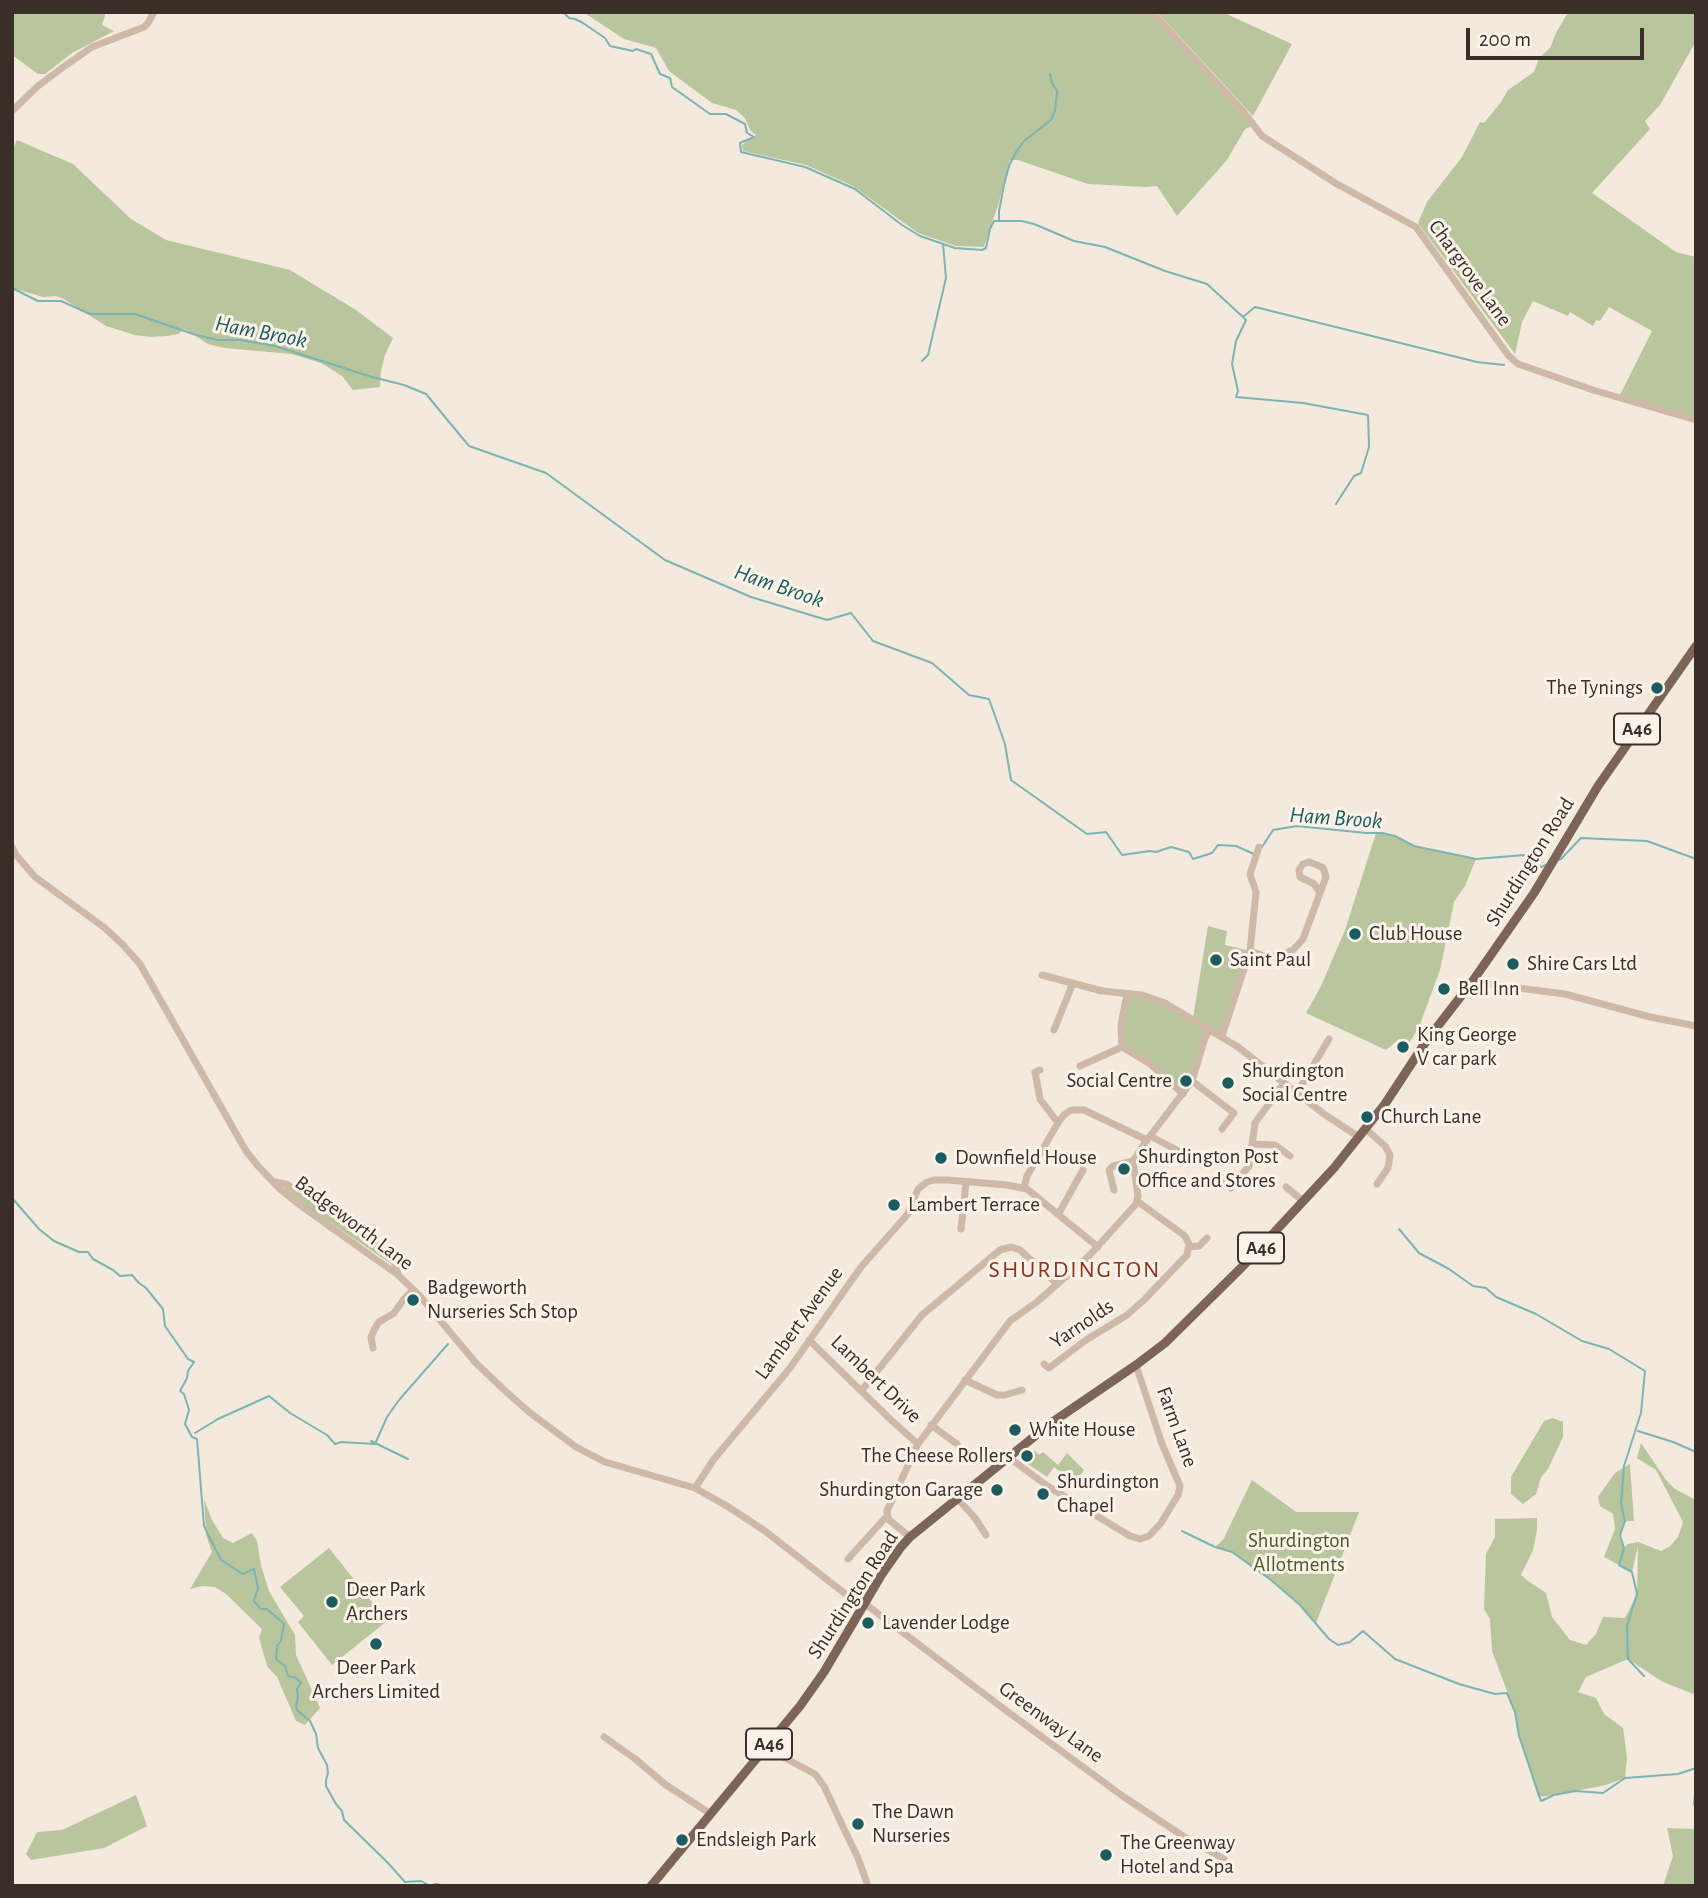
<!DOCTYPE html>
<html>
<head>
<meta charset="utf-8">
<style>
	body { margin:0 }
	#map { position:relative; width:1708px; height:1898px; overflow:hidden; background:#f4e9dd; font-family:"Alegreya Sans",sans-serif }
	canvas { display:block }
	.frame { position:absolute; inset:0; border:14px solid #3a2e29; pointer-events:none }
	.scale { position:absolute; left:1466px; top:28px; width:178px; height:32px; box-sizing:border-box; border:4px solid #3a2e29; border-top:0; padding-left:9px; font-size:21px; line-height:24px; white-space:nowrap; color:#3a2e29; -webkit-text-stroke:5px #fbf3ea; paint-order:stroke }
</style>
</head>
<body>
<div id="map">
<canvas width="1708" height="1898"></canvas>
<div class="frame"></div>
<div class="scale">200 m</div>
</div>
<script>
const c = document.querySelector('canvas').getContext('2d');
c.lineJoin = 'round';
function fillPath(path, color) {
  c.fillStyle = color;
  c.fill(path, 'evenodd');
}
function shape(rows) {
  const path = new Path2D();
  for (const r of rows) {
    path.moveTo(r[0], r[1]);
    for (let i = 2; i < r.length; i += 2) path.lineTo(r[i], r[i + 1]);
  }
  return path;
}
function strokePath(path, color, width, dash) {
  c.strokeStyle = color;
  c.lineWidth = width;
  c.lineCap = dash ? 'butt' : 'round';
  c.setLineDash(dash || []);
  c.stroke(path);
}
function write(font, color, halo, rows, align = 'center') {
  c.font = font + ' "Alegreya Sans",sans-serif';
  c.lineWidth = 6;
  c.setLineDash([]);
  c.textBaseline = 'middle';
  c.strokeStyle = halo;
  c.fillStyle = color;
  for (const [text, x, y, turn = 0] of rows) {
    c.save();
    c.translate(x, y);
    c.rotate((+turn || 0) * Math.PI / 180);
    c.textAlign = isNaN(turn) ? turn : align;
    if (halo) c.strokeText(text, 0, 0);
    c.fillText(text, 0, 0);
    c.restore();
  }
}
const green = shape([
	[12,12,106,12,102,25,114,31,72,53,45,74,38,74,12,55],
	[583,12,1149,12,1252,126,1245,129,1227,160,1177,216,1157,186,1146,187,1088,184,1018,160,1010,160,999,202,984,247,956,246,918,233,853,186,806,165,743,151,742,145,756,135,750,130,745,118,736,110,712,103,669,71,656,48,624,39],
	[1157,12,1222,12,1292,44,1253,116],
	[1570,12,1696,12,1696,41,1660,105,1645,121,1650,129,1592,193,1676,252,1696,257,1696,417,1620,395,1652,331,1609,307,1600,321,1596,320,1593,326,1570,312,1568,316,1533,301,1522,322,1515,354,1418,223,1427,202,1462,157,1480,122,1484,123,1501,102,1508,90,1534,72,1539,58,1550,48,1556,33,1567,14],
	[17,140,73,164,131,219,166,240,290,270,356,310,393,338,385,355,381,371,380,387,353,390,342,376,321,363,291,354,224,348,208,344,185,329,178,334,167,336,150,337,135,335,106,326,64,299,56,296,43,297,12,288,12,151],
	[1376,833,1395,836,1414,846,1476,859,1465,886,1454,902,1440,970,1419,1027,1408,1045,1399,1039,1386,1050,1306,1013,1321,986,1345,930],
	[1208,926,1227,931,1225,945,1250,951,1222,1036,1211,1030,1192,1081,1179,1084,1171,1083,1126,1049,1121,1025,1127,994,1142,995,1193,1018],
	[286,1187,356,1229,370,1241,390,1263,310,1209,285,1189],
	[1553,1418,1563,1422,1563,1437,1548,1469,1541,1477,1536,1494,1523,1504,1511,1494,1511,1477,1544,1421],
	[1641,1443,1666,1480,1675,1489,1696,1500,1696,1695,1663,1682,1628,1659,1586,1677,1578,1692,1596,1698,1604,1714,1623,1728,1627,1757,1625,1778,1606,1785,1554,1795,1538,1797,1519,1736,1515,1712,1492,1651,1490,1619,1484,1609,1486,1554,1495,1537,1495,1519,1537,1518,1537,1530,1533,1550,1521,1575,1528,1581,1546,1593,1552,1617,1570,1640,1586,1645,1596,1634,1603,1617,1625,1618,1637,1594,1638,1546,1632,1572,1604,1557,1615,1529,1613,1514,1600,1506,1598,1497,1615,1473,1630,1464,1634,1521,1625,1521,1620,1535,1624,1548,1628,1544,1638,1542,1661,1551,1670,1546,1678,1537,1683,1522,1656,1470,1637,1458],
	[1035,1451,1039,1455,1043,1452,1058,1465,1067,1453,1084,1470,1075,1482,1054,1467,1047,1477,1025,1462],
	[1252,1480,1296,1512,1359,1512,1316,1623,1300,1605,1271,1580,1232,1552,1215,1547,1223,1540],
	[204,1499,212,1520,223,1538,233,1543,252,1533,257,1541,261,1565,269,1591,295,1635,296,1655,320,1708,305,1725,296,1721,277,1677,267,1666,259,1638,262,1629,226,1594,215,1587,202,1586,190,1589,212,1552,206,1535],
	[329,1548,387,1621,332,1665,298,1622,304,1616,280,1587],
	[136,1795,147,1826,104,1848,31,1860,26,1854,37,1832,62,1830],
	[1667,1828,1696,1829,1696,1886,1663,1886,1673,1856]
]);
const stream = shape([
	[563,12,569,18,575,19,583,23,605,38,610,46,633,51,636,49,651,54,660,74,670,78,672,87,710,114,726,114,745,124,747,133,754,137,740,143,741,152,805,167,855,189,902,225,920,236,955,248,982,250,986,248,990,229,994,221,1022,221,1034,224,1074,241,1105,247,1165,271,1207,284,1243,317,1255,307,1477,362,1504,365],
	[999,220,999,211,1004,185,1009,166,1016,152,1024,141,1051,120,1055,111,1057,91,1052,83,1050,74],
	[12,288,38,301,61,301,90,314,135,314,196,335,217,340,240,340,275,346,372,377,404,385,426,394,469,446,546,473,665,560,751,597,827,620,851,613,873,641,932,663,969,695,989,699,1005,744,1011,780,1087,834,1106,832,1122,855,1150,851,1156,852,1171,847,1189,852,1193,859,1212,853,1218,845,1236,846,1254,854],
	[1243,317,1246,320,1236,341,1232,364,1238,391,1236,397,1303,403,1368,415,1369,447,1361,473,1354,476,1336,504],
	[922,361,928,355,946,278,943,244],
	[1262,847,1273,830,1297,826,1366,833,1382,833,1395,836,1414,846,1476,859,1525,855,1541,867,1546,865],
	[1558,860,1561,859,1581,838,1647,841,1696,859],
	[12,1198,39,1229,54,1241,79,1252,88,1252,93,1259,113,1270,120,1276,132,1275,139,1283,146,1288,163,1309,165,1326,188,1359,194,1362,188,1371,187,1378,180,1391,184,1394,189,1410,185,1424,192,1437,197,1439,204,1526,221,1560,243,1574,254,1569,258,1588,254,1601,261,1609,267,1609,284,1624,281,1641,277,1646,276,1659,285,1666,288,1676,296,1678,301,1683,297,1689,298,1697,296,1706,297,1710,310,1721,316,1734,318,1748,327,1765,328,1773,326,1780,326,1786,336,1804,342,1811,344,1820,388,1863,405,1882,421,1881,430,1886,436,1884,445,1886],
	[1399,1229,1419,1253,1449,1269,1473,1286,1486,1288,1496,1297,1536,1314,1582,1341,1609,1349,1645,1371,1641,1413,1624,1466,1621,1504,1625,1521,1620,1535,1624,1548,1619,1565,1632,1572,1637,1594,1627,1626,1628,1659,1644,1676],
	[1638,1431,1673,1442,1696,1452],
	[195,1433,218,1419,269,1396,290,1413,327,1435,335,1444,341,1442,375,1444,387,1417,399,1400,448,1344],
	[371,1441,408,1459],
	[1182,1531,1215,1547,1232,1552,1271,1580,1300,1605,1329,1639,1338,1645,1350,1642,1363,1631,1395,1659,1459,1684,1495,1694,1507,1693,1515,1712,1519,1736,1541,1801,1554,1795,1575,1791,1603,1793,1625,1778,1678,1774,1696,1768],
	[1696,1782,1694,1804,1696,1807]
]);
const minor = shape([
	[1152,12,1243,111,1262,136,1337,184,1416,227,1508,355,1518,364,1593,390,1696,420],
	[12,111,38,86,62,68,92,47,144,27,148,23,154,12],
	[12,847,16,855,35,877,105,928,123,945,140,964,246,1151,258,1166,280,1189,301,1206,398,1275,419,1295,475,1362,502,1388,529,1412,576,1447,605,1462,695,1488,727,1506,765,1531,862,1607],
	[1250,951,1267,957,1278,956,1293,950,1303,939,1320,893,1314,884,1300,877,1299,870,1303,864,1309,862,1322,867,1324,870,1326,877,1320,893],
	[1042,975,1102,991,1142,995,1165,1003,1238,1047,1324,1114,1359,1137],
	[1472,982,1565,994,1650,1017,1696,1026],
	[1127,994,1121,1025,1122,1047,1149,1063,1183,1094],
	[1054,1030,1073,983],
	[1222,1036,1250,951,1256,892,1250,874,1259,847],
	[1080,1066,1122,1047],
	[1040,1070,1035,1072,1040,1099,1055,1119,1059,1121],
	[1192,1081,1234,1113,1222,1129],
	[1297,1093,1329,1039],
	[1366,1129,1385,1146,1390,1155,1388,1168,1377,1184],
	[1150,1136,1177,1150],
	[1252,1144,1275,1145,1290,1156],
	[274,1182,286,1184,360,1228,394,1262,398,1274],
	[1225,1183,1231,1188,1249,1166,1255,1123,1284,1083],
	[1286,1187,1303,1201],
	[1024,1188,1027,1176,1059,1121,1064,1115,1071,1110,1084,1110,1147,1140],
	[1114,1190,1109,1170,1113,1166,1133,1161],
	[1059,1213,1083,1170],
	[961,1229,966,1182],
	[1189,1247,1199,1246,1207,1238],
	[809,1340,891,1420,918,1444],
	[373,1348,371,1337,375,1328,379,1322,394,1313,404,1299,413,1290],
	[1044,1364,1049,1368,1086,1340,1127,1315,1144,1300,1187,1255,1189,1244,1185,1236,1137,1201],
	[965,1380,997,1395,1005,1395,1022,1390],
	[862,1390,922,1315,1000,1250,1011,1247,1020,1250,1057,1284],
	[931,1425,957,1444],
	[1008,1457,1049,1487,1130,1536,1140,1539,1149,1536,1161,1523,1178,1495,1180,1486,1162,1444,1136,1365],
	[695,1488,714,1459,790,1368,861,1267,907,1215,918,1189,927,1182,934,1180,948,1180,1007,1185,1027,1189,1098,1247],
	[957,1498,975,1518,986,1535],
	[910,1537,888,1519,887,1511,918,1444,1010,1321,1038,1301,1088,1257,1136,1204,1138,1196,1133,1161,1147,1140,1192,1081,1205,1038,1210,1029],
	[848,1559,887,1516],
	[864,1603,1008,1712,1124,1797,1183,1836,1224,1859],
	[604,1737,634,1758,666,1785,711,1814],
	[766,1748,815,1774,824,1786,843,1827,858,1858,868,1886]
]);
const major = shape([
	[651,1886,800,1706,824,1672,882,1574,901,1547,910,1537,1051,1423,1136,1365,1165,1343,1243,1266,1334,1168,1385,1104,1427,1040,1472,982,1534,893,1598,786,1696,646]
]);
const markers = [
	[1657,688,7,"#1b5d5f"],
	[1355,934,7,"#1b5d5f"],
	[1216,960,7,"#1b5d5f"],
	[1513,964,7,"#1b5d5f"],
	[1444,989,7,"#1b5d5f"],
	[1403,1047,7,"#1b5d5f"],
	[1186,1081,7,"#1b5d5f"],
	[1228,1083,7,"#1b5d5f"],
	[1367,1117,7,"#1b5d5f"],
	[941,1158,7,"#1b5d5f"],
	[1124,1169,7,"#1b5d5f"],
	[894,1205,7,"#1b5d5f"],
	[413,1300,7,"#1b5d5f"],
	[1015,1430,7,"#1b5d5f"],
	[1027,1456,7,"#1b5d5f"],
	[997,1490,7,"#1b5d5f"],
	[1043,1494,7,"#1b5d5f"],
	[332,1602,7,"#1b5d5f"],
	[868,1623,7,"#1b5d5f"],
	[376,1644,7,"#1b5d5f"],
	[858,1824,7,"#1b5d5f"],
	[682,1840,7,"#1b5d5f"],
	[1106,1855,7,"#1b5d5f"]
];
const shields = [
	[1637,729,46],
	[1261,1248,46],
	[769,1744,46]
];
const shieldNames = [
	["A46",1637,729],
	["A46",1261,1248],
	["A46",769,1744]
];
const streetNames = [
	["Chargrove Lane",1470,273,54],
	["Shurdington Road",1530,862,-58],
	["Badgeworth Lane",354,1223,37],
	["Lambert Avenue",799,1323,-54],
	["Yarnolds",1082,1324,-34],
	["Lambert Drive",876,1379,44],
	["Farm Lane",1177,1427,70],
	["Shurdington Road",853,1595,-57],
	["Greenway Lane",1051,1722,36]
];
const poiNames = [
	["The Tynings",1643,688,"right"],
	["Club House",1369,934],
	["Saint Paul",1230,960],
	["Shire Cars Ltd",1527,964],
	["Bell Inn",1458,989],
	["King George",1417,1035],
	["V car park",1417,1059],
	["Shurdington",1242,1071],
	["Social Centre",1242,1095],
	["Social Centre",1172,1081,"right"],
	["Church Lane",1381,1117],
	["Shurdington Post",1138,1157],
	["Office and Stores",1138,1181],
	["Downfield House",955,1158],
	["Lambert Terrace",908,1205],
	["Badgeworth",427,1288],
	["Nurseries Sch Stop",427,1312],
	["White House",1029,1430],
	["The Cheese Rollers",1013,1456,"right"],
	["Shurdington",1057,1482],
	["Chapel",1057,1506],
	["Shurdington Garage",983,1490,"right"],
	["Deer Park",346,1590],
	["Archers",346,1614],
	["Lavender Lodge",882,1623],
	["Deer Park",376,1668,"center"],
	["Archers Limited",376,1692,"center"],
	["The Dawn",872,1812],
	["Nurseries",872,1836],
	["Endsleigh Park",696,1840],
	["The Greenway",1120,1843],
	["Hotel and Spa",1120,1867]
];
const parkNames = [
	["Shurdington",1299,1541],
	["Allotments",1299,1565]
];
const waterNames = [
	["Ham Brook",261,332,11],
	["Ham Brook",779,586,19],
	["Ham Brook",1336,818,4]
];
const quarterNames = [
	["SHURDINGTON",1075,1270]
];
fillPath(green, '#b9c59c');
strokePath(stream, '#7ab4b4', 2);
strokePath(minor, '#ceb8a8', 7);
strokePath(major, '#7d6459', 9);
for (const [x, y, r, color] of markers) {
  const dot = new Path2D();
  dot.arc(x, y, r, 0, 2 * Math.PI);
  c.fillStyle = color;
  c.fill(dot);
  strokePath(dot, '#fbf3ea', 2.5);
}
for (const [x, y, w] of shields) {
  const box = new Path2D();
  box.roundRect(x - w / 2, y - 15.5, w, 31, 5);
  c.fillStyle = '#fbf3ea';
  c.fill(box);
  strokePath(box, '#3a2e29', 2);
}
write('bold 19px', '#3a2e29', null, shieldNames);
write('21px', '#3a2e29', '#fbf3ea', streetNames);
write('21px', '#3a2e29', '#fbf3ea', poiNames, 'left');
write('21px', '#4b5a2a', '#fbf3ea', parkNames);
write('italic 23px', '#1b5d5f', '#fbf3ea', waterNames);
c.letterSpacing = '2px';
write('24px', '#8f331b', '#fbf3ea', quarterNames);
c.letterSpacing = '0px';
</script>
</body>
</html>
